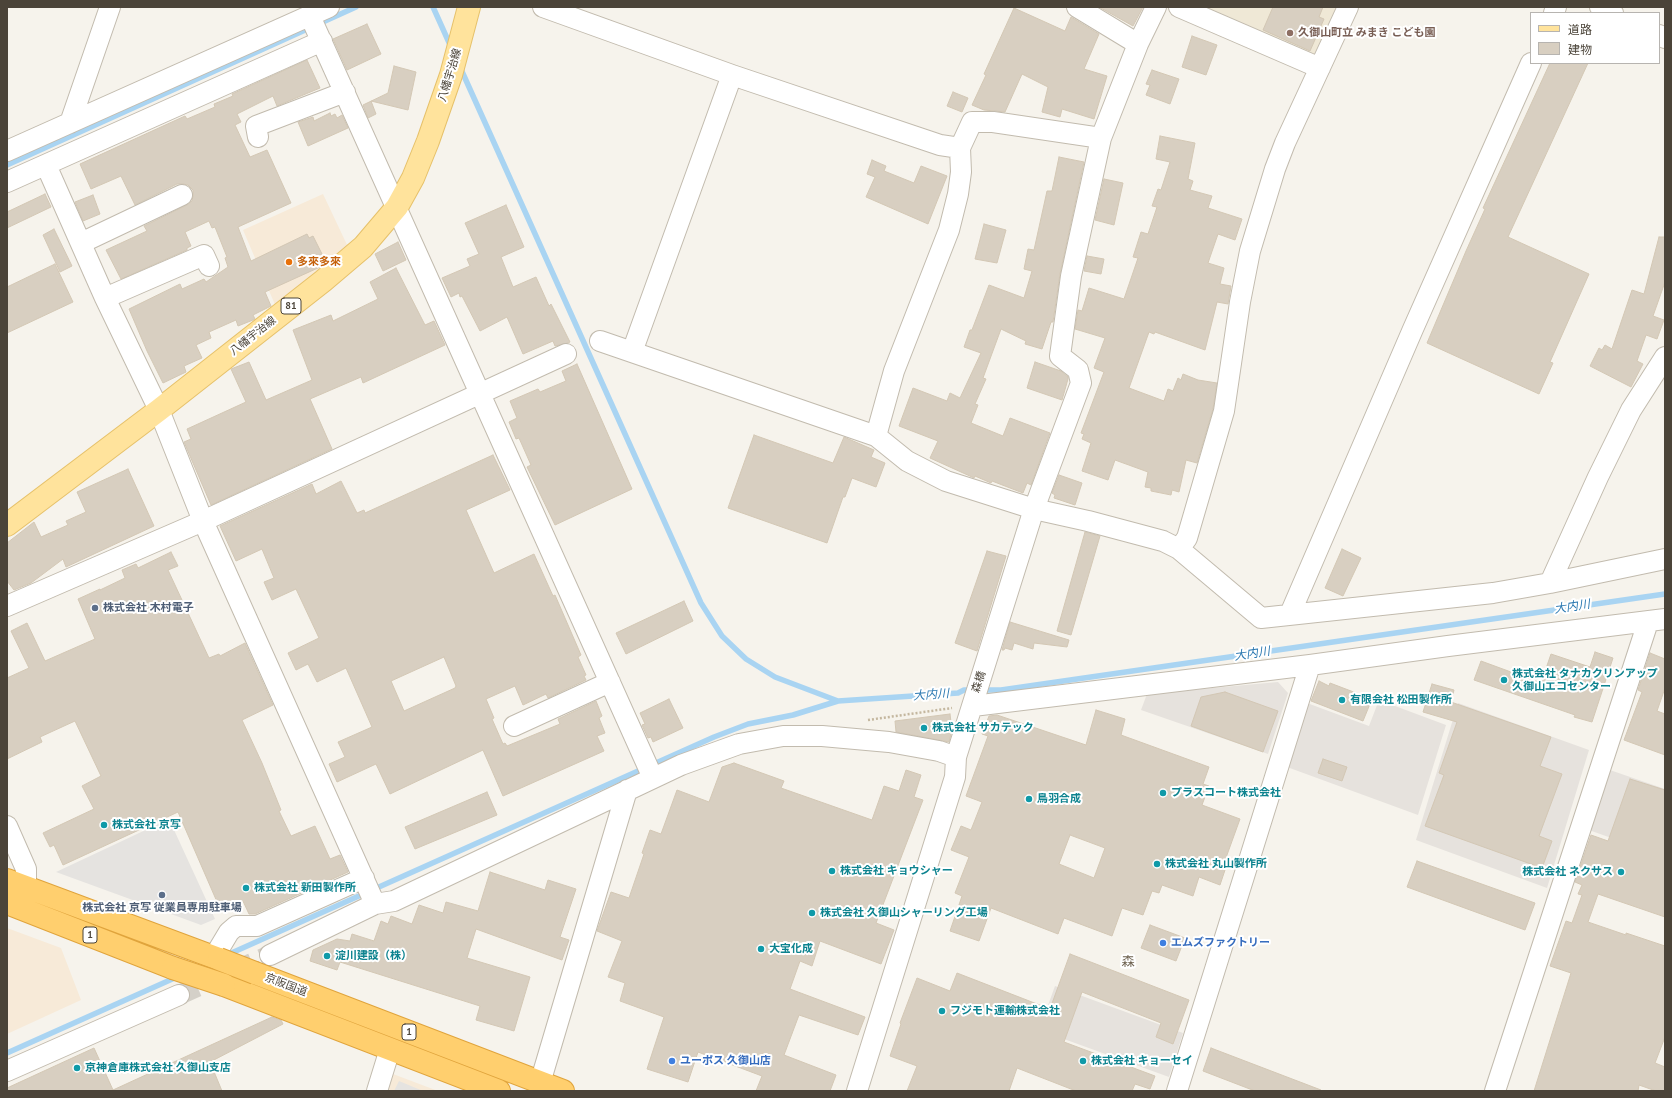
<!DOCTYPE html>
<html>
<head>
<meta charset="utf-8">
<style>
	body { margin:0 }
	#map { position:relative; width:1672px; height:1098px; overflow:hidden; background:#f6f3ec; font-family:"PT Sans","Noto Sans JP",sans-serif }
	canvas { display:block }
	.frame { position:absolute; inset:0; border:8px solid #4b4439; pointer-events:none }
	.legend { position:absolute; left:1530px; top:12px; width:130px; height:52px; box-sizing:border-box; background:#fff; border:1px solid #b7b4b0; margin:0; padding:5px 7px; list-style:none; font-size:12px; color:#4b4439 }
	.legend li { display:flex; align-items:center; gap:8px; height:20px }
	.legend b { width:20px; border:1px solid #b7b4b0 }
</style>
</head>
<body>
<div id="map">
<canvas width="1672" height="1098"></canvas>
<div class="frame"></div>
<ul class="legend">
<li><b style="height:5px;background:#ffe39c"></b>道路</li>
<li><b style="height:11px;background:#d8cfc1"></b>建物</li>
</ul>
</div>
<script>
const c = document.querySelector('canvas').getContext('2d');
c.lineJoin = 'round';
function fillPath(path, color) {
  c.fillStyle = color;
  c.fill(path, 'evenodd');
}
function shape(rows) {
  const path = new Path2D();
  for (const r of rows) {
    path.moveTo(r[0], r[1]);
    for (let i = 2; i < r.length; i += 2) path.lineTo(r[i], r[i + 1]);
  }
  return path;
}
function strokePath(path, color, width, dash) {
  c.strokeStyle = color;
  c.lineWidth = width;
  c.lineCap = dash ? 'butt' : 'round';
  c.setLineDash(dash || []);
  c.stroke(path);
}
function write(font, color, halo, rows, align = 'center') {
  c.font = font + ' "PT Sans","Noto Sans JP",sans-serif';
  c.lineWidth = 4;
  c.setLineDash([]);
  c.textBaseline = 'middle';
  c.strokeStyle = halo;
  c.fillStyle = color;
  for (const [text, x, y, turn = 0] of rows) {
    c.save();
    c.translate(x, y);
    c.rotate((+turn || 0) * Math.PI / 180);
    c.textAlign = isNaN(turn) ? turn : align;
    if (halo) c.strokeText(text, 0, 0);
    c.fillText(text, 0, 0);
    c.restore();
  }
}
const commercial = shape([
	[323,194,349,249,276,307,243,230],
	[7,928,61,948,81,1000,7,1034],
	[393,1074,438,1091,387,1091]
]);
const industrial = shape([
	[1278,682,1288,693,1268,754,1141,710,1147,694],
	[1379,700,1446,725,1418,815,1287,767,1307,703,1369,726],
	[1458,703,1589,750,1547,888,1416,840],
	[1607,769,1665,789,1665,857,1586,829],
	[1055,986,1183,1033,1169,1077,1039,1030]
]);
const education = shape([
	[1190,7,1339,7,1315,59]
]);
const parking = shape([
	[169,819,215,919,201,925,56,872],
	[399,1081,423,1091,394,1091]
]);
const stream = shape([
	[433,7,451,47],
	[460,67,701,603,722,636,746,659,775,677,838,701],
	[7,165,356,7],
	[227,955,714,737,748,724,793,715,838,701,958,693,964,690,1001,690,1665,594],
	[7,1053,179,976]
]);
const building = shape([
	[1099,7,1143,7,1133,26,1099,7],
	[1273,7,1323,7,1319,17,1324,19,1310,51,1263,30,1273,7],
	[1014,8,1065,31,1071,17,1099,34,1084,69,1107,76,1094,119,1062,109,1060,117,1042,112,1048,87,1022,74,1005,112,984,110,972,105,986,75,984,74,1014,8],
	[367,24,381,54,347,70,333,39,367,24],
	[1192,36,1217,45,1206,75,1182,67,1192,36],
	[307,60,320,88,277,106,273,96,237,114,241,122,235,125,250,157,267,150,291,203,238,227,251,261,307,234,309,238,313,236,322,254,315,257,320,267,265,292,271,306,253,315,255,319,253,320,238,326,236,320,209,332,211,338,196,345,202,358,184,366,186,372,163,383,147,351,129,309,180,284,182,289,204,279,206,282,228,267,225,258,227,257,215,227,212,228,209,221,185,232,191,246,187,248,187,250,121,279,106,250,147,231,144,226,187,205,192,201,193,196,193,190,188,185,183,184,177,184,135,205,121,176,91,189,80,164,185,116,187,119,215,107,214,104,233,96,232,94,307,60],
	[1550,63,1588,63,1508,237,1589,274,1550,362,1553,363,1539,394,1427,343,1466,251,1485,209,1483,208,1550,63],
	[394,66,416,72,408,110,371,101,376,114,368,118,363,105,388,93,394,66],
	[1152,70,1179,79,1170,104,1146,95,1150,85,1146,84,1152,70],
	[953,92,968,98,962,112,947,106,953,92],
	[330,113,331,116,335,114,337,118,342,115,348,128,308,146,298,122,313,117,314,121,330,113],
	[1160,136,1195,143,1188,179,1193,181,1190,190,1212,196,1208,208,1242,219,1235,240,1218,234,1208,263,1224,268,1220,284,1231,286,1228,304,1217,302,1205,350,1155,332,1154,334,1149,332,1129,388,1164,401,1168,389,1173,391,1178,378,1181,380,1183,374,1198,380,1217,383,1213,409,1197,463,1186,460,1179,492,1172,490,1171,495,1151,491,1151,488,1145,487,1148,472,1115,460,1108,480,1082,471,1091,443,1082,439,1084,434,1081,433,1104,372,1094,368,1105,338,1075,329,1078,310,1082,311,1089,288,1124,299,1138,258,1133,257,1141,232,1148,234,1157,207,1152,206,1158,189,1161,190,1170,162,1156,159,1160,136],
	[1059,157,1084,162,1060,274,1053,322,1051,322,1042,349,1025,344,1026,341,1001,329,983,378,986,379,975,404,978,405,971,423,1003,436,1010,418,1050,433,1031,485,1027,483,1023,493,992,481,991,483,975,476,974,478,972,477,930,458,938,441,899,426,913,388,947,401,950,393,960,398,981,353,964,347,970,330,972,330,989,285,1024,298,1032,271,1024,269,1028,249,1034,250,1047,191,1052,191,1059,157],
	[872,160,886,166,884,171,914,183,921,166,947,176,928,224,866,197,875,177,867,174,872,160],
	[1104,179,1123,183,1114,225,1095,220,1104,179],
	[45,194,51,207,7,228,7,212,45,194],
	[93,195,100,214,83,221,75,202,93,195],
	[506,205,524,247,501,257,513,287,536,277,549,306,551,304,570,342,568,343,555,346,553,341,523,354,507,317,480,331,462,296,460,297,459,293,451,297,442,278,470,266,467,259,479,254,465,223,506,205],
	[984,224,1006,230,997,263,975,259,984,224],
	[54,229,72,266,60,272,43,235,54,229],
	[1659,237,1665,237,1665,282,1653,316,1664,320,1657,339,1646,335,1637,361,1643,364,1631,387,1590,366,1599,348,1602,350,1605,345,1612,349,1632,290,1644,294,1659,237],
	[398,242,406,260,383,271,375,254,398,242],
	[1087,256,1104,259,1101,274,1084,271,1087,256],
	[55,264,73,302,7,333,7,287,55,264],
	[396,268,425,325,434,321,445,345,363,383,361,377,310,399,332,449,211,505,184,442,191,439,187,429,246,402,231,369,249,362,266,400,312,380,293,330,331,315,333,321,378,299,370,282,396,268],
	[1035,362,1061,371,1068,377,1068,379,1062,400,1027,388,1035,362],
	[577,364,632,489,555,525,527,467,531,465,519,438,516,439,509,422,517,418,510,401,538,389,540,392,566,381,562,371,577,364],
	[754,435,833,463,844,437,874,450,871,457,885,463,876,487,852,478,845,497,843,497,827,543,728,508,754,435],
	[493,455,510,490,466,510,494,573,534,554,553,596,555,595,581,655,578,657,586,675,584,676,586,680,548,698,546,694,523,705,515,686,486,699,494,718,492,719,503,744,505,743,507,746,560,724,558,719,596,701,602,716,599,718,605,733,597,736,604,751,503,796,483,750,390,794,376,764,337,782,329,764,345,757,338,742,372,727,346,668,317,682,308,664,296,670,288,653,319,638,296,589,272,600,264,582,274,578,262,549,236,561,220,526,312,484,316,494,341,481,357,513,364,510,365,513,493,455],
	[444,657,456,686,455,688,404,711,391,681,444,657],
	[128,469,154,526,66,567,63,559,31,583,14,590,7,581,7,543,34,522,41,537,68,525,66,521,86,512,77,492,128,469],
	[1059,475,1082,483,1075,505,1054,498,1055,495,1052,493,1059,475],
	[1085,532,1100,536,1071,635,1057,631,1085,532],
	[1342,549,1361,558,1343,596,1325,588,1342,549],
	[987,551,1006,556,977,651,955,643,987,551],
	[171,552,178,566,168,570,209,658,219,654,220,656,245,643,273,705,242,720,262,763,281,810,279,811,291,836,315,826,330,859,340,855,348,872,255,914,249,914,243,901,221,911,178,812,63,865,54,845,50,847,43,833,94,809,82,786,101,776,75,721,40,737,42,742,7,759,7,678,29,668,11,631,27,623,45,661,95,639,78,599,100,589,100,590,125,578,122,570,136,564,138,568,171,552],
	[684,601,693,621,626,654,616,633,684,601],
	[1010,622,1069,640,1067,647,1034,643,1033,649,1014,643,1012,650,1005,648,1004,650,1002,650,1010,622],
	[1595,652,1613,658,1592,722,1574,717,1575,715,1474,680,1481,661,1541,683,1551,654,1590,667,1595,652],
	[1650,653,1665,659,1665,688,1657,711,1665,714,1665,755,1624,740,1642,692,1638,690,1650,653],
	[1319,681,1329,686,1330,683,1372,699,1363,721,1311,701,1319,681],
	[1432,684,1454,690,1451,702,1551,737,1540,766,1562,774,1539,836,1552,841,1542,868,1425,826,1444,775,1439,773,1457,722,1423,712,1432,684],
	[1225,692,1278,711,1263,752,1191,726,1201,697,1225,692],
	[669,699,683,728,653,742,651,737,648,738,642,725,645,724,640,713,669,699],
	[1096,710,1125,719,1121,735,1209,767,1203,784,1209,786,1202,805,1240,819,1223,866,1226,867,1220,885,1199,877,1193,896,1162,885,1159,893,1152,891,1143,915,1122,908,1112,936,1064,918,1058,934,991,908,979,941,950,931,962,896,955,893,969,857,951,850,961,826,971,830,982,802,966,796,988,736,982,734,989,716,997,715,1086,745,1096,710],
	[1070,835,1105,848,1094,878,1059,864,1070,835],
	[950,714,952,730,949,742,896,732,895,721,950,714],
	[1323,759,1347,767,1342,781,1318,773,1323,759],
	[734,763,784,781,781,788,872,820,884,786,899,791,906,770,921,775,914,797,923,800,876,923,894,930,881,964,820,941,812,966,800,961,790,989,865,1017,858,1035,799,1015,784,1055,836,1075,830,1091,756,1091,762,1076,698,1052,688,1082,647,1069,664,1017,620,1001,625,983,608,977,622,941,597,931,611,892,629,898,644,854,642,853,650,830,661,834,677,790,709,802,722,767,734,763],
	[1630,779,1665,790,1665,917,1598,894,1588,922,1626,935,1626,933,1665,946,1665,1037,1655,1063,1665,1067,1665,1091,1656,1091,1639,1085,1638,1091,1534,1091,1571,973,1550,966,1566,921,1572,923,1582,895,1578,894,1582,885,1575,882,1591,835,1608,841,1630,779],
	[487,792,497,815,415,849,405,827,487,792],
	[1417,861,1535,903,1525,930,1407,887,1417,861],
	[490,872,545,890,548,880,576,889,560,937,569,940,562,960,476,929,467,958,530,977,514,1031,476,1020,480,1006,340,962,337,970,310,961,313,950,337,939,350,941,352,934,374,941,381,921,388,924,391,916,412,924,419,905,443,913,446,902,478,911,490,872],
	[1150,925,1185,938,1176,961,1141,948,1150,925],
	[1070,954,1189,1000,1173,1044,1156,1037,1161,1023,1082,992,1064,1042,1155,1076,1150,1089,1135,1084,1132,1091,1076,1091,1017,1068,1009,1091,907,1091,917,1066,890,1056,901,1024,900,1023,917,978,950,991,957,973,1050,1009,1070,954],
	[272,1017,281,1020,283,1024,210,1062,222,1091,7,1091,7,1088,94,1048,113,1090,272,1017],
	[1211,1048,1321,1090,1321,1091,1255,1091,1203,1071,1211,1048]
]);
const minorTunnel = shape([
	[179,995,270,955]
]);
const path = shape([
	[868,720,952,708]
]);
const minor = shape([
	[543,7,732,75,940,145,960,148],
	[1077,7,1138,44],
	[1179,7,1320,68],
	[1600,7,1613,13],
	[1554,13,1556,7],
	[310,16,653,778],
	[1659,35,1665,38],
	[70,123,110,7],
	[258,137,256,126,345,92],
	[1101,138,993,122,972,122,960,148,961,172,958,194,949,230,894,371,876,436,907,461,946,481,1034,509,1088,521,1163,541,1179,549,1261,618,1493,593,1550,583,1665,559],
	[7,151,329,7],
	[46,165,105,298,159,410,203,521,375,904],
	[7,182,322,41],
	[81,243,182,195],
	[105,298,204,255,209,266],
	[600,341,876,436],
	[632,352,732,75],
	[1179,549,1187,538,1224,411,1240,302,1250,251,1275,169,1285,143,1348,7],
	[1550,583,1598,477,1631,410,1665,357],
	[7,606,203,521,566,354],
	[1290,614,1413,329,1531,63],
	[973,706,1310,665,1448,646,1665,619],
	[514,726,610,682],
	[956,757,1034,509,1081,383,1078,370,1060,356,1071,276,1101,138,1138,44,1156,7],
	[7,826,26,869,26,888],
	[270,955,375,904,394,901,681,765,739,744,783,736,822,736,889,742,939,751,956,757,955,777,857,1091],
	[214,957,229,932,236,926,257,926,364,878],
	[7,1071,179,995],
	[540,1083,627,790],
	[377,1091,390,1049],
	[1177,1091,1310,665],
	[1495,1091,1648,622]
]);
const major = shape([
	[7,525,159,410,323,281,363,247,397,207,413,178,428,141,451,75,469,7]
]);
const highway = shape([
	[7,880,219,959],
	[7,903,173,968],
	[255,973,563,1091],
	[224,985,499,1091]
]);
const highwayBridge = shape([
	[219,959,255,973],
	[173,968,224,985]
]);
const markers = [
	[1290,33,4,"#8d6e63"],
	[289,262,4,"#e8710a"],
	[95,608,4,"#5c6f8a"],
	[1504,680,4,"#0f9aa8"],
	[1342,700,4,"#0f9aa8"],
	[924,728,4,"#0f9aa8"],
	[1163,793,4,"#0f9aa8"],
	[1029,799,4,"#0f9aa8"],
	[104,825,4,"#0f9aa8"],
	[1157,864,4,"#0f9aa8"],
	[832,871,4,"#0f9aa8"],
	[1621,872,4,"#0f9aa8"],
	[246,888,4,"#0f9aa8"],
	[162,895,4,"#5c6f8a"],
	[812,913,4,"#0f9aa8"],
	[1163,943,4,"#3f7fe0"],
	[761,949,4,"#0f9aa8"],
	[327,956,4,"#0f9aa8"],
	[942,1011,4,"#0f9aa8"],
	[672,1061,4,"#3f7fe0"],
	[1083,1061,4,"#0f9aa8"],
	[77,1068,4,"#0f9aa8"]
];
const shields = [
	[291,306,20],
	[90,935,14],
	[409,1032,14]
];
const shieldNames = [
	["81",291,306],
	["1",90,935],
	["1",409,1032]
];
const educationNames = [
	["久御山町立 みまき こども園",1298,33]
];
const streetNames = [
	["八幡宇治線",450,75,-73],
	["八幡宇治線",253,336,-38],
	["森橋",979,682,-72],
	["京阪国道",286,985,21]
];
const foodNames = [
	["多來多來",297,262]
];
const serviceNames = [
	["株式会社 木村電子",103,608],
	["株式会社 京写 従業員専用駐車場",162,908,"center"]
];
const cultureNames = [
	["株式会社 タナカクリンアップ",1512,674],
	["久御山エコセンター",1512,687],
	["有限会社 松田製作所",1350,700],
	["株式会社 サカテック",932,728],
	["プラスコート株式会社",1171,793],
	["鳥羽合成",1037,799],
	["株式会社 京写",112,825],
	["株式会社 丸山製作所",1165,864],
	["株式会社 キョウシャー",840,871],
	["株式会社 ネクサス",1613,872,"right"],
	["株式会社 新田製作所",254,888],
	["株式会社 久御山シャーリング工場",820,913],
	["大宝化成",769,949],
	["淀川建設（株）",335,956],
	["フジモト運輸株式会社",950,1011],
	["株式会社 キョーセイ",1091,1061],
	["京神倉庫株式会社 久御山支店",85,1068]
];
const shopNames = [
	["エムズファクトリー",1171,943],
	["ユーポス 久御山店",680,1061]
];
const waterNames = [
	["大内川",1572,607,-8],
	["大内川",1252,654,-8],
	["大内川",931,695,-4]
];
const quarterNames = [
	["森",1128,962]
];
fillPath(commercial, '#f7ead8');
fillPath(industrial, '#e6e2dd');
fillPath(education, '#efe8d6');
fillPath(parking, '#e5e3e0');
strokePath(stream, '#a9d4f2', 5.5);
fillPath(building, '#d8cfc1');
strokePath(building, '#d3c7b4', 1);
strokePath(minorTunnel, '#d4d0c8', 20, [20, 10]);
strokePath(minor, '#c2bbae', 22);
strokePath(major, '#e6c16a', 24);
strokePath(highway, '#e0a43c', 24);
strokePath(path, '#c4b79f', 2.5, [2, 2]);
strokePath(minor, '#fff', 20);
strokePath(major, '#ffe39c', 22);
strokePath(highway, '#ffcf6e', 22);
strokePath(highwayBridge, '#e0a43c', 24, []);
strokePath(highwayBridge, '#ffcf6e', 22);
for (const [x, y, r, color] of markers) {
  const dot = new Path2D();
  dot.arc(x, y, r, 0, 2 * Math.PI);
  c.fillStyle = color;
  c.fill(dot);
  strokePath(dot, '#fff', 1.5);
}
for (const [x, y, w] of shields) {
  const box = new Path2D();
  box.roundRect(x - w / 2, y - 8, w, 16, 3);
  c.fillStyle = '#fff';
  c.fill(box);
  strokePath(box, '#4b4439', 1);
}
write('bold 10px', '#4b4439', null, shieldNames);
write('bold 11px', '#785e54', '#fff', educationNames, 'left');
write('11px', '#4b4439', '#fff', streetNames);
write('bold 11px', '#c56008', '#fff', foodNames, 'left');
write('bold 11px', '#4e5e75', '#fff', serviceNames, 'left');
write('bold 11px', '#0d838f', '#fff', cultureNames, 'left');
write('bold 11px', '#366cbe', '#fff', shopNames, 'left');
write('italic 12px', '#2e7ab2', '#fff', waterNames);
write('13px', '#6e6250', '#fff', quarterNames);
</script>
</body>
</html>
